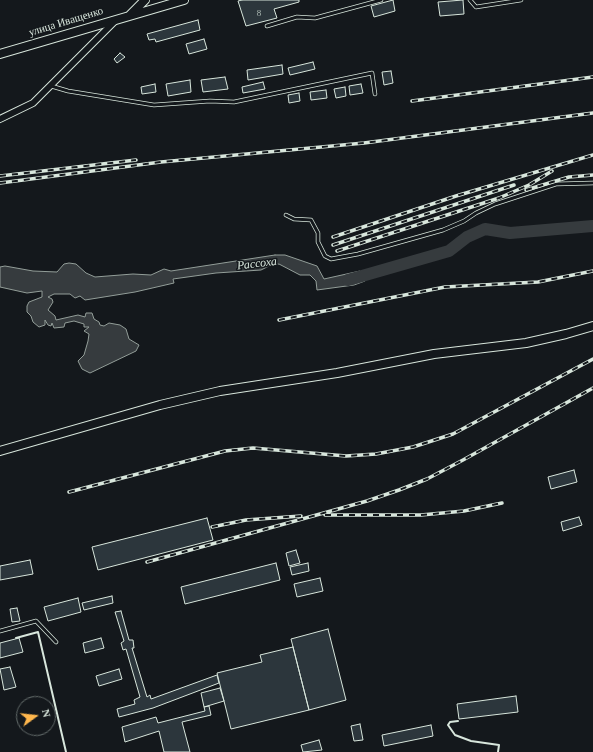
<!DOCTYPE html>
<html>
<head>
<meta charset="utf-8">
<style>
	body { margin:0 }
	#map { position:relative; width:593px; height:752px; overflow:hidden; background:#14181c; font-family:"Times New Roman",serif }
	canvas { display:block }
	.north { position:absolute; left:16px; top:696px; width:40px; height:40px; box-sizing:border-box; background:#14181c; border:1px solid #626a69; border-radius:50%; rotate:75deg; font-size:11px; font-weight:700; line-height:16px; text-align:center; color:#d8e6dc }
	.north::after { content:''; display:block; margin:auto; width:14px; height:18px; background:#ffb74d; clip-path:polygon(50% 0,100% 100%,50% 72%,0 100%) }
</style>
</head>
<body>
<div id="map">
<canvas width="593" height="752"></canvas>
<div class="north">N</div>
</div>
<script>
const c = document.querySelector('canvas').getContext('2d');
c.lineJoin = 'round';
function fillPath(path, color) {
  c.fillStyle = color;
  c.fill(path, 'evenodd');
}
function shape(rows) {
  const path = new Path2D();
  for (const r of rows) {
    path.moveTo(r[0], r[1]);
    for (let i = 2; i < r.length; i += 2) path.lineTo(r[i], r[i + 1]);
  }
  return path;
}
function strokePath(path, color, width, dash) {
  c.strokeStyle = color;
  c.lineWidth = width;
  c.lineCap = dash ? 'butt' : 'round';
  c.setLineDash(dash || []);
  c.stroke(path);
}
function write(font, color, halo, rows, align = 'center') {
  c.font = font + ' "Times New Roman",serif';
  c.lineWidth = 3;
  c.setLineDash([]);
  c.textBaseline = 'middle';
  c.strokeStyle = halo;
  c.fillStyle = color;
  for (const [text, x, y, turn = 0] of rows) {
    c.save();
    c.translate(x, y);
    c.rotate((+turn || 0) * Math.PI / 180);
    c.textAlign = isNaN(turn) ? turn : align;
    if (halo) c.strokeText(text, 0, 0);
    c.fillText(text, 0, 0);
    c.restore();
  }
}
const water = shape([
	[275,255,285,255,317,266,324,279,360,271,365,281,354,285,317,290,316,281,310,275,300,275,279,264,269,266,261,270,216,273,173,279,174,283,135,292,85,300,80,296,75,298,70,294,54,294,48,297,52,299,53,302,48,310,55,316,56,320,78,315,85,317,86,313,92,313,94,319,99,322,100,325,104,326,109,323,120,325,126,329,129,339,139,345,136,351,90,373,82,369,78,361,84,355,88,341,89,334,84,331,89,327,84,327,84,324,74,321,65,323,64,327,54,328,52,323,51,326,48,325,45,320,45,325,39,327,33,322,31,316,27,312,27,306,29,302,42,297,42,291,27,293,0,287,0,267,5,266,33,271,57,272,64,264,69,263,76,264,86,273,95,277,133,274,151,275,164,269,171,271,275,255]
]);
const river = shape([
	[348,280,449,251,467,237,485,229,510,233,593,226]
]);
const building = shape([
	[242,0,299,0,299,2,274,9,277,18,246,26,238,1,242,0],
	[393,0,395,11,374,17,371,6,393,0],
	[463,0,464,14,440,16,438,2,463,0],
	[198,20,200,30,156,42,155,39,149,40,147,34,198,20],
	[204,39,207,49,189,54,186,44,204,39],
	[120,53,125,57,117,63,114,59,120,53],
	[313,62,315,69,290,75,288,68,313,62],
	[282,65,283,74,248,80,247,70,282,65],
	[391,71,393,83,384,85,382,72,391,71],
	[225,77,228,89,203,92,201,80,225,77],
	[190,80,191,92,168,96,166,84,190,80],
	[263,82,265,89,243,93,242,87,263,82],
	[155,84,156,92,142,94,141,87,155,84],
	[361,84,363,93,350,95,349,86,361,84],
	[345,87,346,96,336,98,334,89,345,87],
	[326,90,327,98,311,100,310,92,326,90],
	[299,93,300,101,289,103,288,95,299,93],
	[574,470,577,482,551,489,548,477,574,470],
	[579,517,582,525,563,531,561,522,579,517],
	[207,518,213,540,98,570,92,547,207,518],
	[296,550,300,563,289,566,286,553,296,550],
	[30,560,33,574,0,580,0,566,30,560],
	[276,563,280,580,185,604,181,587,276,563],
	[308,563,309,571,292,575,290,567,308,563],
	[320,578,323,591,297,597,294,584,320,578],
	[112,596,113,603,84,610,82,603,112,596],
	[78,598,81,612,48,621,44,607,78,598],
	[17,608,20,621,12,622,10,609,17,608],
	[121,611,129,640,133,640,134,648,132,648,147,697,150,695,151,699,217,675,219,683,153,708,119,717,117,709,135,704,134,700,140,697,126,649,123,650,121,643,124,641,115,612,121,611],
	[328,629,346,700,309,710,291,639,328,629],
	[19,638,23,652,0,658,0,643,19,638],
	[101,638,104,648,85,653,83,643,101,638],
	[293,647,309,710,231,729,217,673,262,662,260,655,293,647],
	[10,667,16,687,4,690,0,669,10,667],
	[119,669,122,679,99,686,96,676,119,669],
	[220,688,224,701,204,707,201,693,220,688],
	[516,696,518,712,459,719,457,704,516,696],
	[209,706,211,715,182,722,190,752,164,752,159,731,125,742,122,727,156,717,158,723,205,711,204,707,209,706],
	[360,724,363,740,354,741,351,726,360,724],
	[431,725,433,736,384,746,382,735,431,725],
	[319,740,322,750,303,752,301,745,319,740]
]);
const lane = shape([
	[470,0,476,7,521,0],
	[267,26,297,17,315,18,381,0],
	[51,86,68,91,154,105,210,101,234,102,372,73,375,94],
	[286,215,294,219,311,220,318,233,318,242,325,256,331,259,358,254,443,230,464,221,476,213,495,204,556,184,593,183],
	[0,631,36,621,56,642]
]);
const street = shape([
	[0,119,33,103,115,21]
]);
const secondary = shape([
	[130,15,145,0],
	[0,54,184,0],
	[0,451,160,405,220,391,337,373,434,354,526,343,566,334,593,326]
]);
const rail = shape([
	[412,101,593,77],
	[0,176,136,160],
	[0,183,161,162,364,143,593,113],
	[526,190,569,177,593,175],
	[333,237,456,196,593,155],
	[333,245,514,185],
	[337,251,499,198,529,185,552,171],
	[279,320,445,287,538,282,593,271],
	[69,492,225,451,253,448,346,456,376,454,413,447,453,434,593,359],
	[325,515,421,515,464,511,502,503],
	[212,527,246,520,301,516],
	[147,562,367,501,399,490,427,479,463,460,593,388]
]);
const wall = shape([
	[16,638,38,632,66,752],
	[458,721,450,722,448,725,455,735,471,741,499,745,498,752]
]);
const numberNames = [
	["8",259,14]
];
const streetNames = [
	["улица Иващенко",66,22,-17]
];
const waterNames = [
	["Рассоха",257,264,-7]
];
fillPath(water, '#363b3e');
strokePath(water, '#939e99', 1);
strokePath(river, '#363b3e', 12);
fillPath(building, '#2c363c');
strokePath(building, '#d8e6dc', 1);
strokePath(lane, '#d8e6dc', 4.5);
strokePath(street, '#d8e6dc', 8);
strokePath(secondary, '#d8e6dc', 10);
strokePath(lane, '#14181c', 3);
strokePath(street, '#14181c', 6);
strokePath(secondary, '#14181c', 8);
strokePath(rail, '#d8e6dc', 3.5);
strokePath(rail, '#14181c', 2, [6]);
strokePath(wall, '#d8e6dc', 2);
write('9px', '#adbab4', null, numberNames);
write('11px', '#d8e6dc', '#14181c', streetNames);
write('italic 12px', '#d8e6dc', '#14181c', waterNames);
</script>
</body>
</html>
